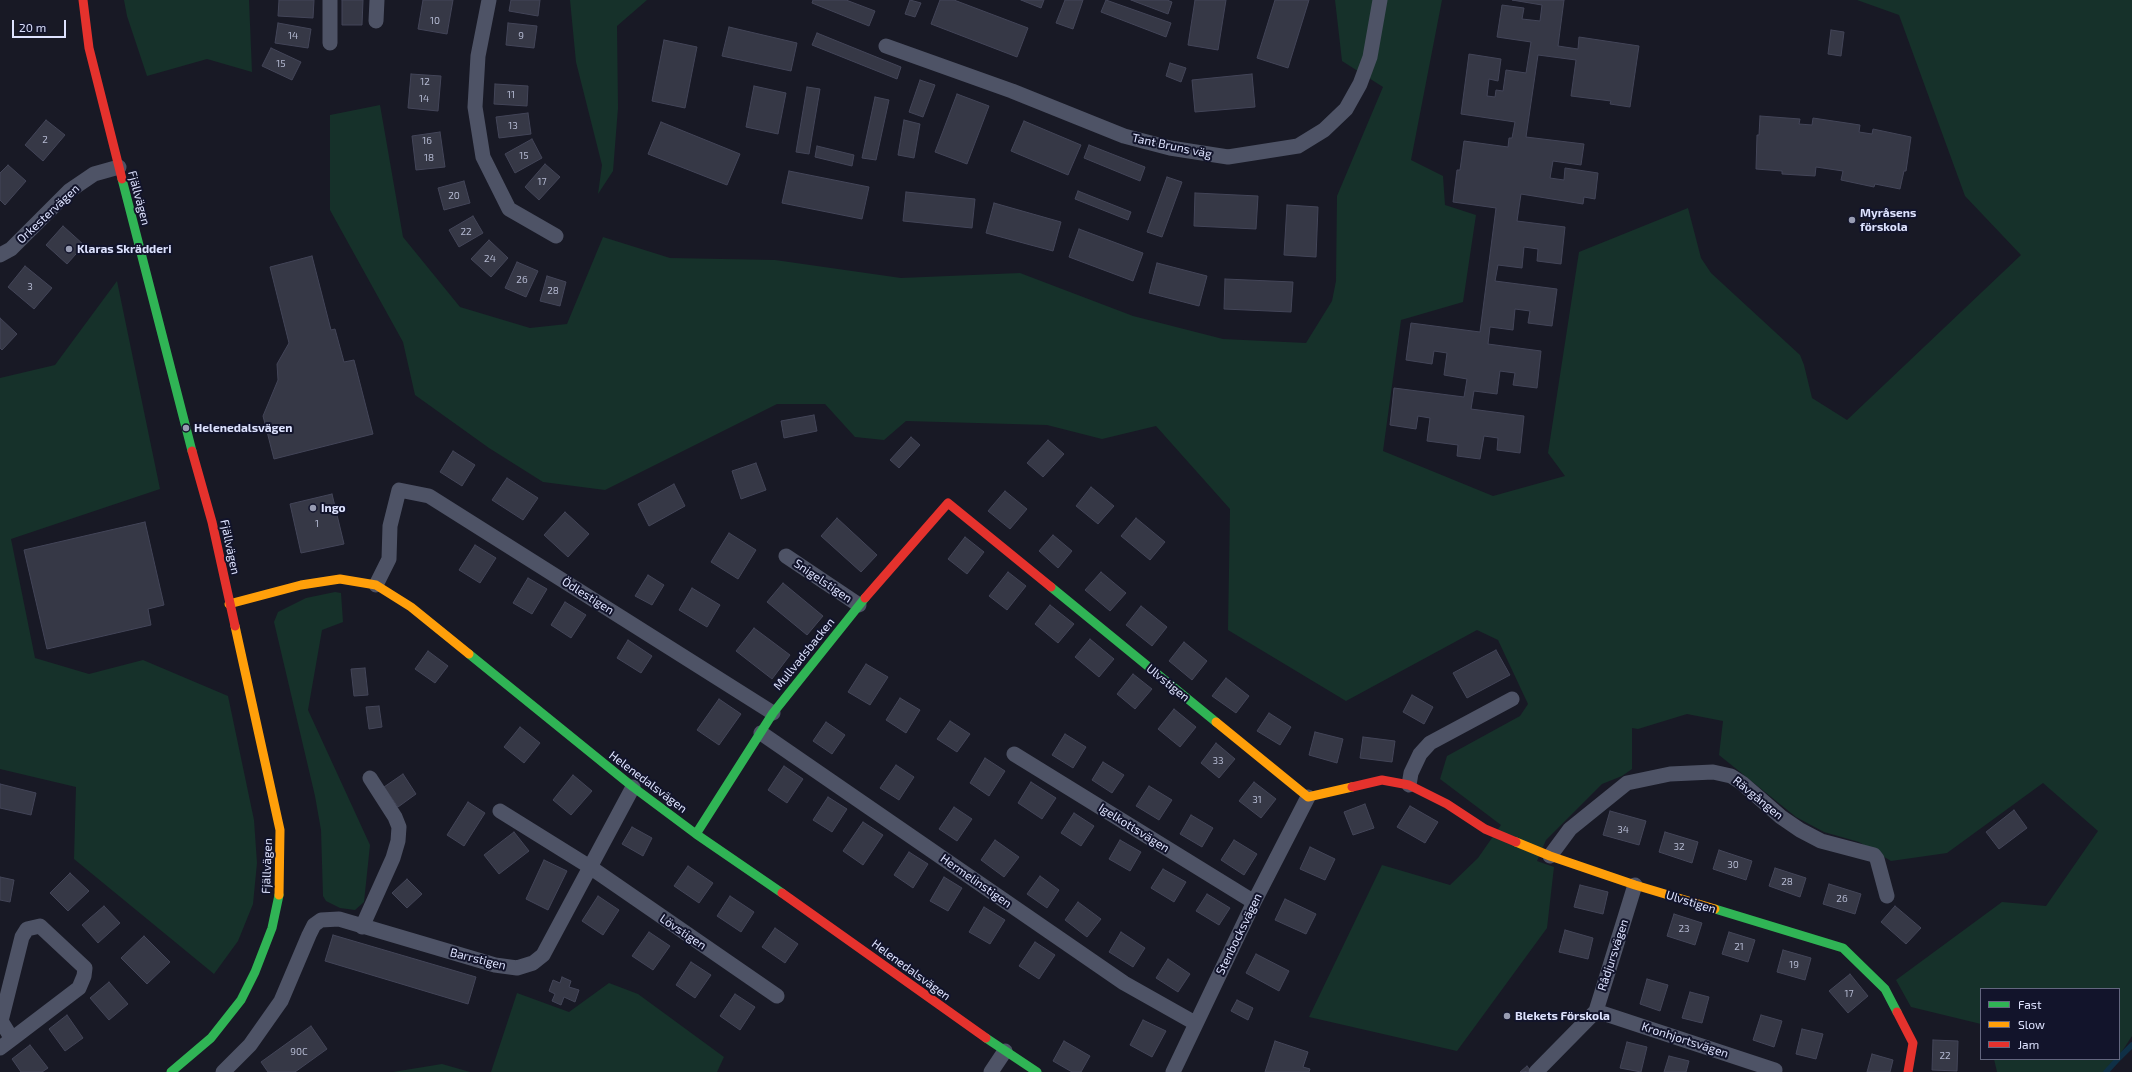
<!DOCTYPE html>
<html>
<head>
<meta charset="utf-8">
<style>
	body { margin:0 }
	#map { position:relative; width:2132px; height:1072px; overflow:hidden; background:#181925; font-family:"Exo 2",sans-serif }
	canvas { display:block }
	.legend { position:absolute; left:1980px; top:988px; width:140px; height:72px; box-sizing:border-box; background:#12142b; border:1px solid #63667f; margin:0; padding:5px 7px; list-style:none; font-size:12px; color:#dde2fe }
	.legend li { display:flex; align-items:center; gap:8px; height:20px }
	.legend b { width:20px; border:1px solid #63667f }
	.scale { position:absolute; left:12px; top:20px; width:54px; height:18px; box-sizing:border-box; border:2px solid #dde2fe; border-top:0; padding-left:5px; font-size:12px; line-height:14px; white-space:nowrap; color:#dde2fe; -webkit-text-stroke:3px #12142b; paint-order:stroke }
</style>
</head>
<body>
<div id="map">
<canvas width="2132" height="1072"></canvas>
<ul class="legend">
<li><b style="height:5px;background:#30b455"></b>Fast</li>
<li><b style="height:5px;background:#ff9f0a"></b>Slow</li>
<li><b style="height:5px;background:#e5322d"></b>Jam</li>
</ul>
<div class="scale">20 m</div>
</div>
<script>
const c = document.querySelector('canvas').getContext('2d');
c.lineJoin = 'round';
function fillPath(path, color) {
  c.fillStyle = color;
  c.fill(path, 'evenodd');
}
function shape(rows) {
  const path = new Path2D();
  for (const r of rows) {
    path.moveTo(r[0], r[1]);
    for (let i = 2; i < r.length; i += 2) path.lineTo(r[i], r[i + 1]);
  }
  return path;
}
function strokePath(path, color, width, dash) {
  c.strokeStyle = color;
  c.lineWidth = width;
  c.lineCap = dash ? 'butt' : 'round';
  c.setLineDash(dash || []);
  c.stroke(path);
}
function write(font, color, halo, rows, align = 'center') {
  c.font = font + ' "Exo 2",sans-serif';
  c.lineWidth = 4;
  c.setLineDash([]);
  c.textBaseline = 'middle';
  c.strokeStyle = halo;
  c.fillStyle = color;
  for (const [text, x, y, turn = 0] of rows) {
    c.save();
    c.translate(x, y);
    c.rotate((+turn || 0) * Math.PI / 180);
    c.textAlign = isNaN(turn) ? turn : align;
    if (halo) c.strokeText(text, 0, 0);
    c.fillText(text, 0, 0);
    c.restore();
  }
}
const green = shape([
	[124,0,249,0,252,72,207,59,147,76,127,16],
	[570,0,647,0,617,26,618,108,613,171,598,194,602,165,576,62],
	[1335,0,1442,0,1411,160,1443,176,1445,205,1476,215,1463,302,1401,320,1383,451,1493,496,1565,476,1548,453,1579,252,1688,208,1701,258,1711,273,1800,355,1804,365,1812,398,1847,420,2021,255,1965,196,1899,15,1857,0,2132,0,2132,1036,2119,1056,2119,989,1981,989,1981,1024,1911,1007,1896,980,2002,902,2046,906,2098,831,2043,783,1947,853,1891,861,1859,842,1824,832,1796,817,1719,755,1723,721,1687,714,1638,729,1632,728,1632,769,1622,776,1602,784,1546,840,1537,861,1554,867,1547,928,1457,1051,1309,1017,1382,865,1450,885,1478,858,1501,825,1440,779,1447,756,1520,716,1528,704,1498,640,1477,630,1346,701,1228,630,1230,509,1156,426,1102,439,1047,425,906,421,884,440,855,437,825,404,777,404,605,490,543,482,489,448,415,395,403,342,330,210,330,115,380,105,403,237,460,307,530,328,567,324,603,237,670,258,775,260,901,278,1020,273,1133,316,1223,339,1306,343,1332,301,1336,281,1337,196,1383,87,1342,61],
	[117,281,160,489,11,539,35,658,89,674,143,660,228,696,254,820,257,863,253,904,238,941,214,974,74,859,76,787,0,769,0,378,55,365],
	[335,592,341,593,343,622,322,630,308,710,370,845,364,902,355,910,340,908,326,901,323,896,321,830,315,796,274,622,278,612,306,598],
	[609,983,638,994,724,1057,717,1072,491,1072,517,993,569,1012],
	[1994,1059,2117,1059,2108,1072,1997,1072],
	[442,1064,470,1072,393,1072]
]);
const stream = shape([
	[2119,1058,2132,1045],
	[2106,1072,2118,1059]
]);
const building = shape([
	[279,0,314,0,313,18,278,16,279,0],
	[342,0,363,0,362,25,342,25,342,0],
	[423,0,453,0,447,34,418,29,423,0],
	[511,0,540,0,538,16,509,11,511,0],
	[813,0,846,0,875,11,869,26,812,3,813,0],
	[910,0,921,3,915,17,905,14,910,0],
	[940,0,954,0,1028,28,1017,57,931,24,940,0],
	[1021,0,1044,0,1041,8,1021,0],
	[1065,0,1083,0,1073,29,1056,23,1065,0],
	[1106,0,1171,23,1166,37,1101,12,1106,0],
	[1131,0,1167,0,1172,2,1168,14,1131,0],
	[1195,0,1226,0,1218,50,1188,45,1195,0],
	[1275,0,1309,0,1288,68,1257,58,1275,0],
	[1564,0,1558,46,1578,49,1579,37,1639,46,1630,107,1610,104,1611,101,1571,96,1576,60,1538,55,1526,137,1584,144,1581,165,1553,161,1550,178,1564,180,1565,168,1598,173,1595,199,1584,197,1583,204,1521,194,1517,221,1565,227,1561,264,1537,261,1538,249,1524,247,1522,268,1498,265,1495,281,1557,289,1552,326,1528,323,1530,311,1515,309,1513,330,1490,327,1488,344,1541,351,1537,388,1513,385,1515,373,1500,371,1497,394,1474,391,1471,409,1524,416,1520,453,1497,450,1498,438,1484,436,1480,459,1457,456,1458,445,1427,441,1430,418,1418,416,1416,429,1390,425,1394,388,1464,397,1467,379,1444,375,1447,353,1434,351,1432,364,1406,360,1411,323,1480,332,1496,208,1453,202,1457,170,1460,170,1464,141,1508,147,1509,138,1512,138,1515,122,1461,114,1469,54,1501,59,1498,81,1489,79,1487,96,1495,97,1496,90,1503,91,1506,70,1526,73,1531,42,1497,37,1502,5,1524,8,1522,19,1540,21,1542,5,1512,0,1564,0],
	[278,23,311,29,308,48,275,43,278,23],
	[508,23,537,26,534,48,506,45,508,23],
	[729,27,797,43,791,71,722,56,729,27],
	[1831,30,1844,32,1841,56,1828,54,1831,30],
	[817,33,901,67,897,79,812,45,817,33],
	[664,40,697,47,685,108,652,101,664,40],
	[271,48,301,62,292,80,262,66,271,48],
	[1170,63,1186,68,1181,82,1166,76,1170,63],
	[411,74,441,76,438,111,408,108,411,74],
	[1252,74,1255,107,1195,112,1192,80,1252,74],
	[920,80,935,85,923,117,909,112,920,80],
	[495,84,528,86,527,106,494,104,495,84],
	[754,86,786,93,778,134,746,127,754,86],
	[807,87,820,89,809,154,796,152,807,87],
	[957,94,989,106,967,164,935,152,957,94],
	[875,97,889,100,876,160,862,158,875,97],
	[528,113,531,134,499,138,496,117,528,113],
	[1760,116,1800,119,1799,124,1812,125,1813,118,1860,125,1859,132,1872,134,1873,129,1911,137,1906,171,1904,171,1900,189,1875,184,1874,187,1841,180,1843,171,1816,167,1815,176,1782,174,1782,171,1756,169,1757,135,1759,135,1760,116],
	[46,120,65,135,43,161,25,145,46,120],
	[904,120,920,124,914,158,898,155,904,120],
	[1024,121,1081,145,1068,175,1011,151,1024,121],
	[661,122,740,154,727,185,648,154,661,122],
	[440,132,445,167,416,170,412,136,440,132],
	[532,139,542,158,515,173,505,154,532,139],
	[1089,145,1145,167,1140,181,1084,158,1089,145],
	[817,146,854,155,852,166,815,157,817,146],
	[545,164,560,177,539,200,525,187,545,164],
	[8,165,26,181,5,205,0,200,0,173,8,165],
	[789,171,869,187,862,219,782,203,789,171],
	[1167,177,1182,182,1162,237,1147,232,1167,177],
	[464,181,470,203,444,210,438,188,464,181],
	[1078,191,1131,212,1128,220,1075,199,1078,191],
	[906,192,975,199,972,228,903,221,906,192],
	[1195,193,1258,196,1256,229,1194,226,1195,193],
	[994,203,1061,222,1053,251,986,233,994,203],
	[1287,205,1318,207,1316,257,1284,255,1287,205],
	[473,216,483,233,459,247,449,230,473,216],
	[63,226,84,245,67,264,46,245,63,226],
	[1079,229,1143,253,1133,281,1069,257,1079,229],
	[489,240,508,258,491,277,471,259,489,240],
	[312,256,331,330,335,329,344,362,354,360,373,434,274,459,263,416,278,380,277,364,289,343,270,267,312,256],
	[517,262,538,271,526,297,505,288,517,262],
	[1157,263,1207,276,1199,306,1149,293,1157,263],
	[25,266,52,288,34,309,8,287,25,266],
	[547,276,566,282,560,306,540,301,547,276],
	[1225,279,1293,282,1291,312,1224,309,1225,279],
	[0,318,17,334,2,350,0,348,0,318],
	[814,415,817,431,784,438,781,421,814,415],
	[911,437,920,445,899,468,890,460,911,437],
	[1048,440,1064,454,1043,477,1027,463,1048,440],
	[453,451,475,465,462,486,440,472,453,451],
	[756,463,766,490,741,499,732,471,756,463],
	[507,478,538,498,523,520,492,500,507,478],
	[674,484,685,506,649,526,638,504,674,484],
	[1091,487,1114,506,1098,524,1076,506,1091,487],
	[1005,491,1027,509,1010,529,988,511,1005,491],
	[332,494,344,544,301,553,290,504,332,494],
	[565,512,589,534,568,557,544,535,565,512],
	[837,518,877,555,861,572,821,536,837,518],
	[1136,518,1165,542,1150,560,1121,536,1136,518],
	[145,522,164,605,148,609,151,625,47,649,24,550,145,522],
	[729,533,756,550,738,579,711,562,729,533],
	[1053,535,1072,551,1058,568,1039,551,1053,535],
	[965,537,984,552,967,574,948,559,965,537],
	[475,545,496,558,480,583,459,570,475,545],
	[1008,572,1026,586,1007,610,989,596,1008,572],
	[1101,572,1126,593,1110,611,1085,590,1101,572],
	[648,575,664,585,652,605,635,596,648,575],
	[528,578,547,589,532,614,513,603,528,578],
	[783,583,823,616,807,635,767,602,783,583],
	[692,588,720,605,707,627,679,610,692,588],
	[565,602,586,615,571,638,551,625,565,602],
	[1050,605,1074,624,1058,643,1035,624,1050,605],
	[1141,606,1167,627,1152,646,1126,625,1141,606],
	[754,628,790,655,772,679,736,651,754,628],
	[1090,639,1114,659,1099,677,1075,657,1090,639],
	[628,640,652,656,641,673,617,658,628,640],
	[1184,642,1207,661,1192,680,1169,661,1184,642],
	[1496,650,1510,675,1467,698,1453,673,1496,650],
	[428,651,448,666,435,683,415,669,428,651],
	[866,664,888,677,870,705,848,692,866,664],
	[365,668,368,695,354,696,351,669,365,668],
	[1133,674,1152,689,1135,709,1117,694,1133,674],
	[1226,678,1249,696,1236,713,1212,696,1226,678],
	[1412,695,1433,707,1424,724,1403,712,1412,695],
	[900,698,920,710,906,733,886,720,900,698],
	[719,699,741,714,719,745,697,730,719,699],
	[379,706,382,727,369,729,366,707,379,706],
	[1174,709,1196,727,1180,747,1158,729,1174,709],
	[1269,713,1291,727,1280,745,1257,731,1269,713],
	[950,721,970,734,957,752,937,739,950,721],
	[826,722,845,735,832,754,813,741,826,722],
	[520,727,540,743,524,763,504,747,520,727],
	[1315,732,1343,739,1337,763,1309,755,1315,732],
	[1065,734,1086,747,1073,768,1052,755,1065,734],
	[1363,737,1395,741,1392,762,1360,758,1363,737],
	[1216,743,1235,759,1219,778,1201,763,1216,743],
	[985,758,1005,771,989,796,970,783,985,758],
	[1103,762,1124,775,1112,793,1092,780,1103,762],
	[896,765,914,777,899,800,880,788,896,765],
	[784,766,803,779,787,803,768,790,784,766],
	[403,774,416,794,398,807,384,787,403,774],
	[573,775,592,791,571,815,553,800,573,775],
	[1031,782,1056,798,1042,819,1018,803,1031,782],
	[1254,782,1276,799,1261,818,1239,801,1254,782],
	[0,784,36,793,31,815,0,808,0,784],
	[1149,786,1172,800,1159,820,1136,806,1149,786],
	[828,797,847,809,832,832,813,820,828,797],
	[468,802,485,813,464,846,447,835,468,802],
	[1365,804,1374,828,1353,835,1344,812,1365,804],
	[1410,806,1438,822,1425,843,1397,827,1410,806],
	[954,807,972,819,957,841,939,829,954,807],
	[2014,810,2027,828,1999,849,1986,832,2014,810],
	[1610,811,1646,821,1639,845,1603,835,1610,811],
	[1074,813,1094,826,1081,846,1061,833,1074,813],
	[1191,815,1213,828,1202,847,1180,834,1191,815],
	[863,822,883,835,863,865,843,851,863,822],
	[632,827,652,838,643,856,622,844,632,827],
	[514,832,529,851,499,874,484,855,514,832],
	[1665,832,1698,842,1692,863,1659,852,1665,832],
	[995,840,1019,857,1004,877,981,860,995,840],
	[1120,840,1141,852,1130,871,1109,859,1120,840],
	[1234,840,1257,854,1244,875,1221,860,1234,840],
	[1310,847,1335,859,1325,880,1300,869,1310,847],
	[1719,850,1752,861,1746,880,1713,869,1719,850],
	[909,852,928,864,913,888,894,875,909,852],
	[544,860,567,871,548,910,526,899,544,860],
	[688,866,713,883,699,903,674,886,688,866],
	[1775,868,1806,878,1800,897,1769,886,1775,868],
	[1163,869,1186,882,1174,902,1151,888,1163,869],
	[70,873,89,891,68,911,50,893,70,873],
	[1040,876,1059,890,1047,908,1027,894,1040,876],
	[0,877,14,880,10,902,0,900,0,877],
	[944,877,962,888,948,911,930,901,944,877],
	[407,879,422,894,407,908,392,893,407,879],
	[1829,884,1861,894,1855,914,1823,904,1829,884],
	[1580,885,1608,892,1603,914,1574,907,1580,885],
	[1207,894,1230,908,1219,925,1196,911,1207,894],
	[598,896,619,910,603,935,582,921,598,896],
	[730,896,754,912,741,932,717,916,730,896],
	[1285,899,1316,914,1306,934,1275,920,1285,899],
	[1078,902,1101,919,1087,937,1065,920,1078,902],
	[104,906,120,923,98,943,82,925,104,906],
	[1895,906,1921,928,1906,944,1881,922,1895,906],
	[984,907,1005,920,990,944,969,932,984,907],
	[1674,914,1702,923,1695,945,1667,936,1674,914],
	[775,928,798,944,785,963,762,947,775,928],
	[1565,930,1593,938,1588,959,1559,952,1565,930],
	[649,932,670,946,653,970,632,956,649,932],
	[1121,932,1145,948,1133,967,1109,952,1121,932],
	[1729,932,1755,940,1748,962,1722,954,1729,932],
	[333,935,476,977,468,1004,325,961,333,935],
	[144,936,170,962,147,984,121,958,144,936],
	[1035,942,1055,955,1039,979,1019,966,1035,942],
	[1783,950,1811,958,1805,980,1777,972,1783,950],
	[1256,954,1289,971,1279,991,1246,973,1256,954],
	[1168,959,1190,974,1178,992,1156,978,1168,959],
	[691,962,711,975,695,998,676,985,691,962],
	[1850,974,1868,996,1848,1013,1829,991,1850,974],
	[562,977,571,981,569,987,579,990,575,1002,564,997,561,1005,552,1001,555,994,549,991,553,980,560,983,562,977],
	[1647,979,1668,985,1660,1011,1640,1004,1647,979],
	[109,982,128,1004,109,1020,90,998,109,982],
	[1690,992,1709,997,1702,1023,1682,1018,1690,992],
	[735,994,755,1007,740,1030,720,1016,735,994],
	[1237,1000,1253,1008,1248,1020,1231,1011,1237,1000],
	[67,1015,83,1038,65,1051,49,1029,67,1015],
	[1761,1015,1782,1021,1774,1047,1753,1040,1761,1015],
	[1143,1020,1166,1031,1152,1057,1130,1045,1143,1020],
	[311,1026,327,1049,295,1072,268,1072,261,1062,311,1026],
	[1802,1029,1823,1034,1816,1059,1796,1054,1802,1029],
	[1933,1040,1958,1041,1957,1071,1932,1070,1933,1040],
	[1064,1041,1090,1056,1081,1072,1072,1072,1053,1061,1064,1041],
	[1275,1041,1308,1052,1303,1067,1310,1069,1309,1072,1265,1072,1275,1041],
	[1627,1042,1647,1047,1641,1072,1620,1068,1627,1042],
	[30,1045,48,1068,42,1072,21,1072,12,1059,30,1045],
	[1872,1054,1893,1060,1890,1072,1867,1072,1872,1054],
	[1669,1056,1689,1061,1686,1072,1664,1072,1669,1056],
	[1527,1066,1531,1071,1520,1072,1527,1066]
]);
const street = shape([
	[489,0,478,56,475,107,483,157,509,209,556,236],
	[376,21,377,0],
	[330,43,330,0],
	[886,46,1012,91,1124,136,1170,148,1228,157,1298,146,1324,130,1346,109,1360,84,1370,57,1380,0],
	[0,255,11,249,69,191,94,174,119,167],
	[786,556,859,605],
	[376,585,389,559,390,526,399,490,429,496,773,713],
	[761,733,1124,983,1195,1023],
	[1014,754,1254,902],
	[1409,785,1411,773,1420,754,1430,743,1512,699],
	[500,811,590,867,777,996],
	[1550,856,1570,829,1627,783,1670,774,1713,772,1731,776,1742,783,1781,817,1800,830,1821,841,1874,855,1877,859,1887,896],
	[362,927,393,858,398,841,399,827,395,817,370,778],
	[1596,1011,1775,1070],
	[0,1048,12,1039,79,988,84,976,85,968,40,926,27,929,22,937,1,1021,12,1039],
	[223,1072,250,1045,281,1001,309,935,314,925,321,920,339,919,495,965,517,968,533,963,543,955,633,787],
	[991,1072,1005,1051],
	[1173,1072,1254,902,1308,797],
	[1536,1072,1596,1011,1635,885]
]);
const fast = shape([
	[122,179,192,451],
	[1051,587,1216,722],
	[469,654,633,787,696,834,782,893],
	[696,834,773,713,865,598],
	[1715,909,1843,948,1885,989,1897,1012],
	[986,1038,1037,1072],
	[171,1072,211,1038,241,1000,255,972,272,928,279,895]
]);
const slow = shape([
	[229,604,301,585,340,579,376,585,411,607,469,654],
	[235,626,280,830,279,895],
	[1216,722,1308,797,1352,787],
	[1516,842,1550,856,1635,885,1715,909]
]);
const jam = shape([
	[83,0,89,48,122,179],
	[192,451,212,522,235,626],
	[865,598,948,503,1051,587],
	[1352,787,1382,780,1409,785,1447,804,1485,829,1516,842],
	[782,893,986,1038],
	[1897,1012,1913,1043,1908,1072]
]);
const markers = [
	[1852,220,4,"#989cb2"],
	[69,249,4,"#989cb2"],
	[186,428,4,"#989cb2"],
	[313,508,4,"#989cb2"],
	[1507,1016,4,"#989cb2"]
];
const numberNames = [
	["10",435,21],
	["14",293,36],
	["9",521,36],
	["15",281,64],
	["12",425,82],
	["11",511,95],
	["14",424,99],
	["13",513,126],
	["2",45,140],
	["16",427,141],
	["15",524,156],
	["18",429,158],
	["17",542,182],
	["20",454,196],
	["22",466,232],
	["24",490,259],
	["26",522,280],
	["3",30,287],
	["28",553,291],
	["1",317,524],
	["33",1218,761],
	["31",1257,800],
	["34",1623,830],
	["32",1679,847],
	["30",1733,865],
	["28",1787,882],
	["26",1842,899],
	["23",1684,929],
	["21",1739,947],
	["19",1794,965],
	["17",1849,994],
	["90C",299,1052],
	["22",1945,1056]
];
const streetNames = [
	["Tant Bruns väg",1172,146,12],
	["Fjällvägen",139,198,75],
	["Orkestervägen",48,214,-43],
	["Fjällvägen",230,547,78],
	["Snigelstigen",823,581,34],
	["Ödlestigen",588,596,32],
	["Mullvadsbacken",804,654,-51],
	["Ulvstigen",1168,683,39],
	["Helenedalsvägen",648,782,37],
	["Rävgången",1758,798,39],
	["Igelkottsvägen",1134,828,32],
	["Fjällvägen",267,866,-88],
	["Hermelinstigen",976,881,35],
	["Ulvstigen",1691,902,17],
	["Lövstigen",683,932,34],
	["Stenbocksvägen",1239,934,-64],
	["Rådjursvägen",1613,955,-72],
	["Barrstigen",478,959,14],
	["Helenedalsvägen",911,970,36],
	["Kronhjortsvägen",1685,1040,18]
];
const poiNames = [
	["Myråsens",1860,213],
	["förskola",1860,227],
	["Klaras Skrädderi",77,249],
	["Helenedalsvägen",194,428],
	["Ingo",321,508],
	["Blekets Förskola",1515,1016]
];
fillPath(green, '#16312a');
strokePath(stream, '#0f3046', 5.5);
fillPath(building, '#363846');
strokePath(building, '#434558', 1);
strokePath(street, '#4e5366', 15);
strokePath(fast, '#30b455', 9);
strokePath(slow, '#ff9f0a', 9);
strokePath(jam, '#e5322d', 9);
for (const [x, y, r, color] of markers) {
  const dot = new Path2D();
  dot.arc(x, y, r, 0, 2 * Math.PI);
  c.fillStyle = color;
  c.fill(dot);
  strokePath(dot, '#12142b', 1.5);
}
write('10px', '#b3b8d0', null, numberNames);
write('12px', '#dde2fe', '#12142b', streetNames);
write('bold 12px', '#dde2fe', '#12142b', poiNames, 'left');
</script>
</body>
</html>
